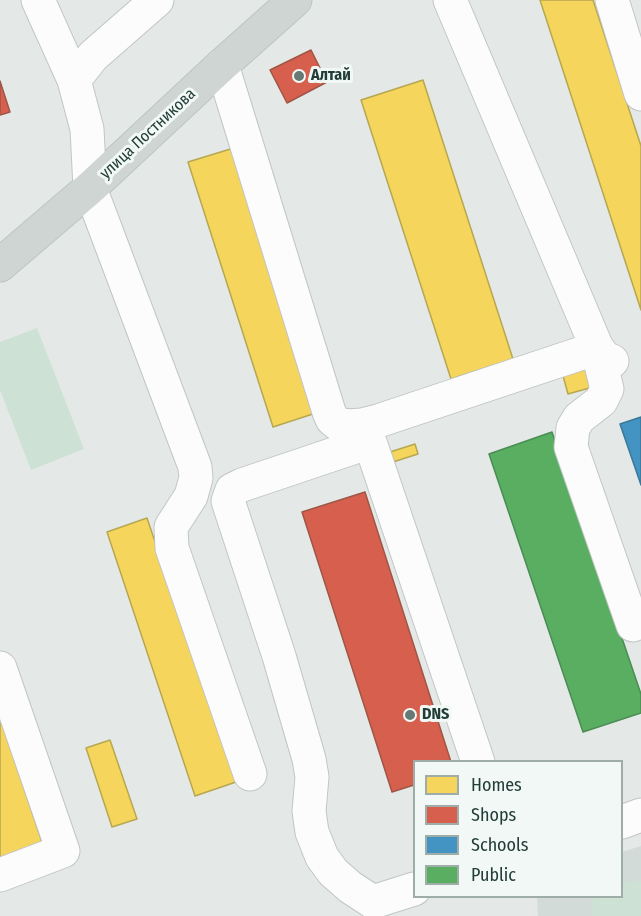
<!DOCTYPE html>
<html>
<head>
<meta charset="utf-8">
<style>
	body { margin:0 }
	#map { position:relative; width:641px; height:916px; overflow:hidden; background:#e4e9e7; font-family:"Fira Sans Condensed",sans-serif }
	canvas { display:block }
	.legend { position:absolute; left:413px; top:760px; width:210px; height:138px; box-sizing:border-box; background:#f2f8f5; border:2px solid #9fada9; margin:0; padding:8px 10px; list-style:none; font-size:18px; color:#223d37 }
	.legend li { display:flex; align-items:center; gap:12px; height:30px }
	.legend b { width:30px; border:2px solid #9fada9 }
</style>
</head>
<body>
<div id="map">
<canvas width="641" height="916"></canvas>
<ul class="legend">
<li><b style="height:16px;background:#f6d55c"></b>Homes</li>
<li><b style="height:16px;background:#d6604d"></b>Shops</li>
<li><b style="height:16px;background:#4393c3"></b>Schools</li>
<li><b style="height:16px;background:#5aae61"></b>Public</li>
</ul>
</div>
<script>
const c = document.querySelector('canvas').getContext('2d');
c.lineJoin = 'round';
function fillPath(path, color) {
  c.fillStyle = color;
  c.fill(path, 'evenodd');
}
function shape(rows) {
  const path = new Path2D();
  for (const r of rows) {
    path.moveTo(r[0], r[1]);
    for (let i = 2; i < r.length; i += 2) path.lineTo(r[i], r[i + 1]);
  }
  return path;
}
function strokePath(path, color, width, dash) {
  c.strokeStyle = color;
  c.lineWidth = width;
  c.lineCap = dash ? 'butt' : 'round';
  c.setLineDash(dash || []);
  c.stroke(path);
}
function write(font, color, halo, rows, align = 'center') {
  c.font = font + ' "Fira Sans Condensed",sans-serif';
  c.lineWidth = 6;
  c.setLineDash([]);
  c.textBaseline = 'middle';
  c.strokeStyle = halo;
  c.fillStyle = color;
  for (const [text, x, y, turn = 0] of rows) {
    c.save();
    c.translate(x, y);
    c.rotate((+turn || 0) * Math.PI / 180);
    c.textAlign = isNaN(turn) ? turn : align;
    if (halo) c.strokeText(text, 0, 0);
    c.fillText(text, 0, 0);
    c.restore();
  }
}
const built = shape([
	[641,846,641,916,538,916,537,897,622,896,622,852]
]);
const green = shape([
	[37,328,84,449,31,470,0,390,0,342],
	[641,881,641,916,592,916,591,907,593,897,622,896,622,882]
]);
const homes = shape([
	[540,0,593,0,641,146,641,310,540,0],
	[423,80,513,359,451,379,361,100,423,80],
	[237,147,322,411,273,427,188,162,237,147],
	[587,365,593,387,568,394,562,372,587,365],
	[415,444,418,454,393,462,390,452,415,444],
	[147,518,236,782,195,796,107,532,147,518],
	[0,717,43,845,0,859,0,717],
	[110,740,137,819,112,827,86,748,110,740]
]);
const shops = shape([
	[311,50,327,82,287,103,270,70,311,50],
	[0,81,10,112,0,115,0,81],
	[365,492,451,762,414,762,414,785,392,792,302,512,365,492]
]);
const schools = shape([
	[641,417,641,485,620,424,641,417]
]);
const public = shape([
	[552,432,641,694,641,713,583,732,489,454,552,432]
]);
const minor = shape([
	[38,0,74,80,87,129,90,188,195,467,196,478,191,496,171,527,172,548,250,774],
	[450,0,597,348,607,389,601,401,579,418,573,428,571,447,633,625],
	[612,0,641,94],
	[222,65,329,412,332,419,338,424,348,426,362,425],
	[74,80,93,56,157,0],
	[370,442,362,425,378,421,597,348,606,359,612,361],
	[0,668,63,851,0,875],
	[622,822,641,815],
	[373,902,350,887,333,872,322,857,312,832,309,811,312,777,309,759,279,656,228,501,232,490,242,485,370,442,478,762],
	[373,902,414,889]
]);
const major = shape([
	[0,265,90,188,222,65,295,0]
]);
const markers = [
	[299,76,6,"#667975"],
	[410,715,6,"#667975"]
];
const poiNames = [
	["Алтай",311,76],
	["DNS",422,715]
];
const streetNames = [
	["улица Постникова",148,134,-43]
];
fillPath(built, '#d2dbd7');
fillPath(green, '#cde2d4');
fillPath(homes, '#f6d55c');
strokePath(homes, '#b6a751', 1.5);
fillPath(shops, '#d6604d');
strokePath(shops, '#a05646', 1.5);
fillPath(schools, '#4393c3');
strokePath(schools, '#397999', 1.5);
fillPath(public, '#5aae61');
strokePath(public, '#498c54', 1.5);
strokePath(minor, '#c1c6c4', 35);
strokePath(major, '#bdc5c3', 35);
strokePath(minor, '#fbfcfb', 33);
strokePath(major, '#ced5d3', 33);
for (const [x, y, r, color] of markers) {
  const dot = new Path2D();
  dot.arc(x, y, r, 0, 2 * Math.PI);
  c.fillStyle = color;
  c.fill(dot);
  strokePath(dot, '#f2f8f5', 2);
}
write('bold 16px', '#223d37', '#f2f8f5', poiNames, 'left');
write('16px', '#223d37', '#f2f8f5', streetNames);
</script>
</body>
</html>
